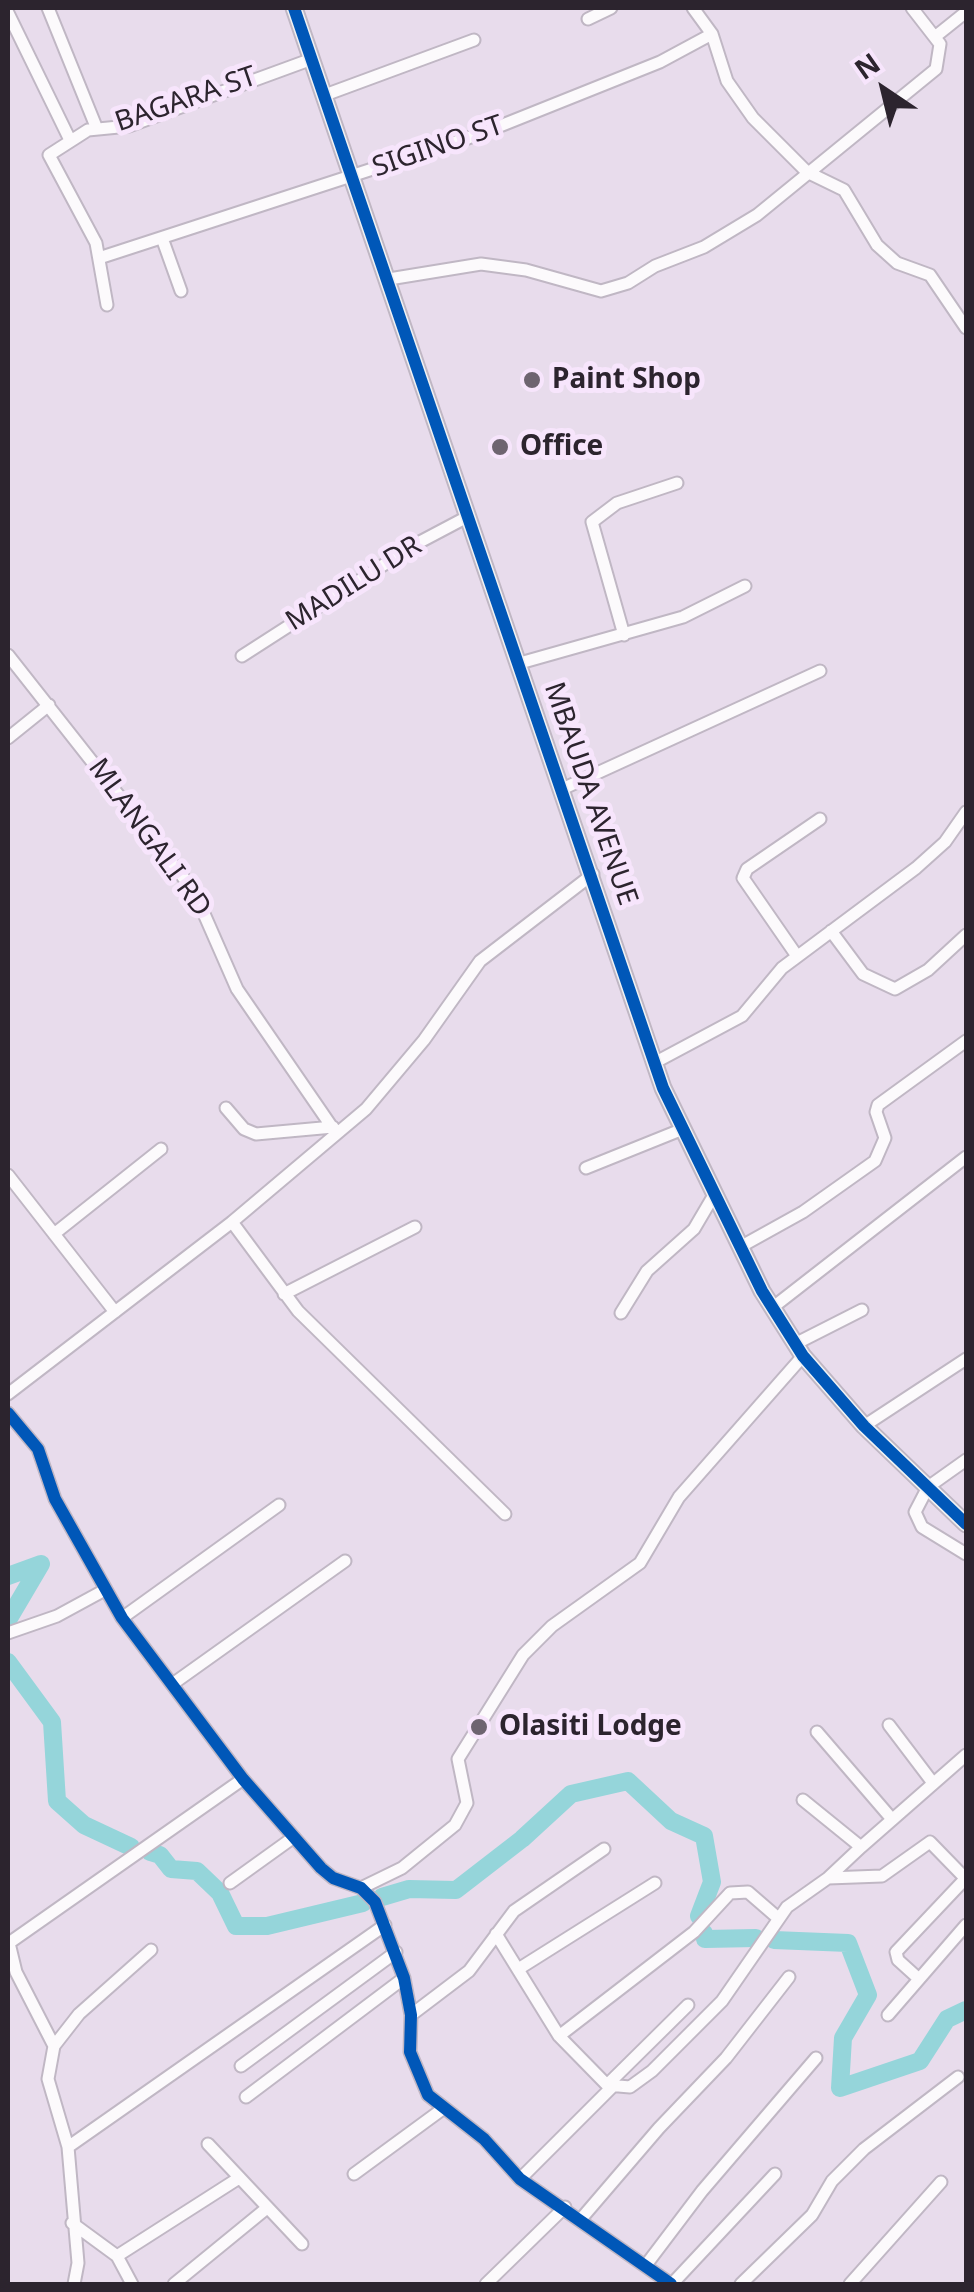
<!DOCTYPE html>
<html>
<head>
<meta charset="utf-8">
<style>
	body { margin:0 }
	#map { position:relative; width:974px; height:2292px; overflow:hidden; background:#e8dcec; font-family:"Noto Sans",sans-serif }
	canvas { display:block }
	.frame { position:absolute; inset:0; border:10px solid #2c242e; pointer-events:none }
	.north { position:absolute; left:834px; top:40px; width:100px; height:100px; -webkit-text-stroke:8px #f7e5fc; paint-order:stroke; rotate:325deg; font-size:28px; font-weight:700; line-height:40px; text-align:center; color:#2c242e }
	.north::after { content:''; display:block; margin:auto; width:35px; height:45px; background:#2c242e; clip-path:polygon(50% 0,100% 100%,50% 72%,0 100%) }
</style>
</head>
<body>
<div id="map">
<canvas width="974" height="2292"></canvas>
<div class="frame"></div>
<div class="north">N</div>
</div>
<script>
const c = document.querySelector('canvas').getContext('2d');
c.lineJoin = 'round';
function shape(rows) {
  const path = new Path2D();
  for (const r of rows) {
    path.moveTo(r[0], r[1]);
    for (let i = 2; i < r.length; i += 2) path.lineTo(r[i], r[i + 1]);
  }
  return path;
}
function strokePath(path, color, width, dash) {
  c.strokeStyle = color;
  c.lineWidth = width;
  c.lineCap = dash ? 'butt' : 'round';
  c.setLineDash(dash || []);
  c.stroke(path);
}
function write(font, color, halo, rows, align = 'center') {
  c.font = font + ' "Noto Sans",sans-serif';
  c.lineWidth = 10;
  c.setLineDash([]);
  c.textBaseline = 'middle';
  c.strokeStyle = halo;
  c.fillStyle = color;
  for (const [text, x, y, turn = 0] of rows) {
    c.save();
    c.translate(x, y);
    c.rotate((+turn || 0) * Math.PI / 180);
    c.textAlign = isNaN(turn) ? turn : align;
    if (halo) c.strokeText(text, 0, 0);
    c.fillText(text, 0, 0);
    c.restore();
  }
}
const river = shape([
	[8,1576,41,1564,8,1620],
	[8,1662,52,1722,57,1801,84,1825,131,1847],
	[150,1852,160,1855,171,1869,197,1871,220,1893,236,1926,267,1926,363,1903],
	[382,1897,409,1889,456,1890,522,1839,571,1794,628,1781,671,1821,704,1836,712,1882,699,1916],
	[704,1933,705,1939,756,1938],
	[774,1940,848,1943,868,1995,843,2038,840,2088,920,2061,947,2019,966,2010]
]);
const street = shape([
	[48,8,97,129],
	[693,8,712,34,727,81,753,118,807,172,844,190,877,245,897,263,930,275,966,328],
	[8,13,70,140],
	[588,19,611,8],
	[936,36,966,12],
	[325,95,474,40],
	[162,238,181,291],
	[99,258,480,134,660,62,712,34],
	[389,279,481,264,526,270,601,291,628,283,655,266,704,247,757,215,936,69,940,44,912,8],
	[107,305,96,243,49,155,88,130,129,126,312,59],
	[624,635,592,522,617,503,677,483],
	[8,655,194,891,237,989,336,1133],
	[242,656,416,544,469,516],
	[520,663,683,617,745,586],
	[8,738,49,705],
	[560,790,820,671],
	[831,931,863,974,895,989,928,970,966,935],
	[797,956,743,878,747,869,820,819],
	[654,1063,742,1016,782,968,916,868,945,842,966,812],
	[226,1108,244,1129,256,1134,333,1127],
	[586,1168,683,1129],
	[8,1175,115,1312],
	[232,1222,298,1311,505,1514],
	[54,1234,161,1149],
	[740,1247,803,1212,875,1161,885,1138,876,1112,878,1105,966,1041],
	[284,1294,415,1227],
	[772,1308,966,1157],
	[621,1313,647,1271,694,1229,714,1195],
	[795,1344,862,1310],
	[8,1394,232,1222,366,1109,424,1040,480,961,593,874],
	[8,1413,38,1449,55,1499,122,1618,243,1779,321,1868,333,1878,361,1888,375,1902,404,1978,411,2015,410,2052,428,2095,484,2139,520,2179,671,2284],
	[864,1426,966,1359],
	[966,1460,928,1487,915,1512,922,1527,966,1554],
	[122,1618,279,1505],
	[8,1633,57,1616,103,1591],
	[174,1683,345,1561],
	[889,1725,933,1783],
	[817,1732,891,1818],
	[861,1847,966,1755],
	[828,1878,882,1876,930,1842,966,1879],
	[230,1883,294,1837],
	[361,1888,402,1868,455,1825,467,1803,458,1759,523,1655,552,1626,640,1563,679,1497,803,1356],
	[496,1934,559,2036,607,2085,630,2087,652,2071,722,2001,787,1907,828,1878,861,1847,803,1800],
	[520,1968,655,1883],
	[919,1979,898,1960,896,1952,966,1878],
	[411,2015,469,1971,514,1911,604,1849],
	[888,2015,966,1925],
	[559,2036,694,1932,730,1893,748,1892,778,1918],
	[54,2046,79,2014,151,1950],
	[241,2066,396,1952],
	[607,2085,688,2005],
	[246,2097,404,1978],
	[208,2144,302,2244],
	[68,2147,385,1925],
	[354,2174,444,2108],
	[520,2179,612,2087],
	[581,2219,659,2128,726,2058,789,1977],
	[72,2223,117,2256,239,2178],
	[117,2256,132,2284],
	[646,2265,702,2191,816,2058],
	[74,2284,78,2263,68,2147,48,2079,54,2046,16,1972,9,1943,243,1779],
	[174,2284,267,2208],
	[486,2284,565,2207],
	[672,2284,775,2174],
	[741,2284,812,2215,832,2181,864,2149,958,2077],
	[850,2284,941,2182]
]);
const secondary = shape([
	[294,8,663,1088,762,1291,803,1356,864,1426,966,1524]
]);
const cycleway = shape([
	[294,8,663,1088,762,1291,803,1356,864,1426,966,1524],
	[8,1413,38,1449,55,1499,122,1618,243,1779,321,1868,333,1878,361,1888,375,1902,404,1978,411,2015,410,2052,428,2095,484,2139,520,2179,671,2284]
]);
const markers = [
	[532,380,10,"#6e6470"],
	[500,447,10,"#6e6470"],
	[479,1727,10,"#6e6470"]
];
const streetNames = [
	["BAGARA ST",186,100,-19],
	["SIGINO ST",438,147,-19],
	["MADILU DR",354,584,-32],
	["MBAUDA AVENUE",590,794,71],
	["MLANGALI RD",149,838,54]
];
const poiNames = [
	["Paint Shop",552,380],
	["Office",520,447],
	["Olasiti Lodge",499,1727]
];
strokePath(river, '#95d5da', 18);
strokePath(street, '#c0b7c4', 15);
strokePath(secondary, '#c0b7c4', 19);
strokePath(street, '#fcfafc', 11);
strokePath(secondary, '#f0f2f4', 15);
strokePath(cycleway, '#0057b8', 12);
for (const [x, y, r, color] of markers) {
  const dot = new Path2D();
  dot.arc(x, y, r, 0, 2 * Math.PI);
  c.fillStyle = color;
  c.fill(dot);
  strokePath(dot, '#f7e5fc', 4);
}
write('28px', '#2c242e', '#f7e5fc', streetNames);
write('bold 28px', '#2c242e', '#f7e5fc', poiNames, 'left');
</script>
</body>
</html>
